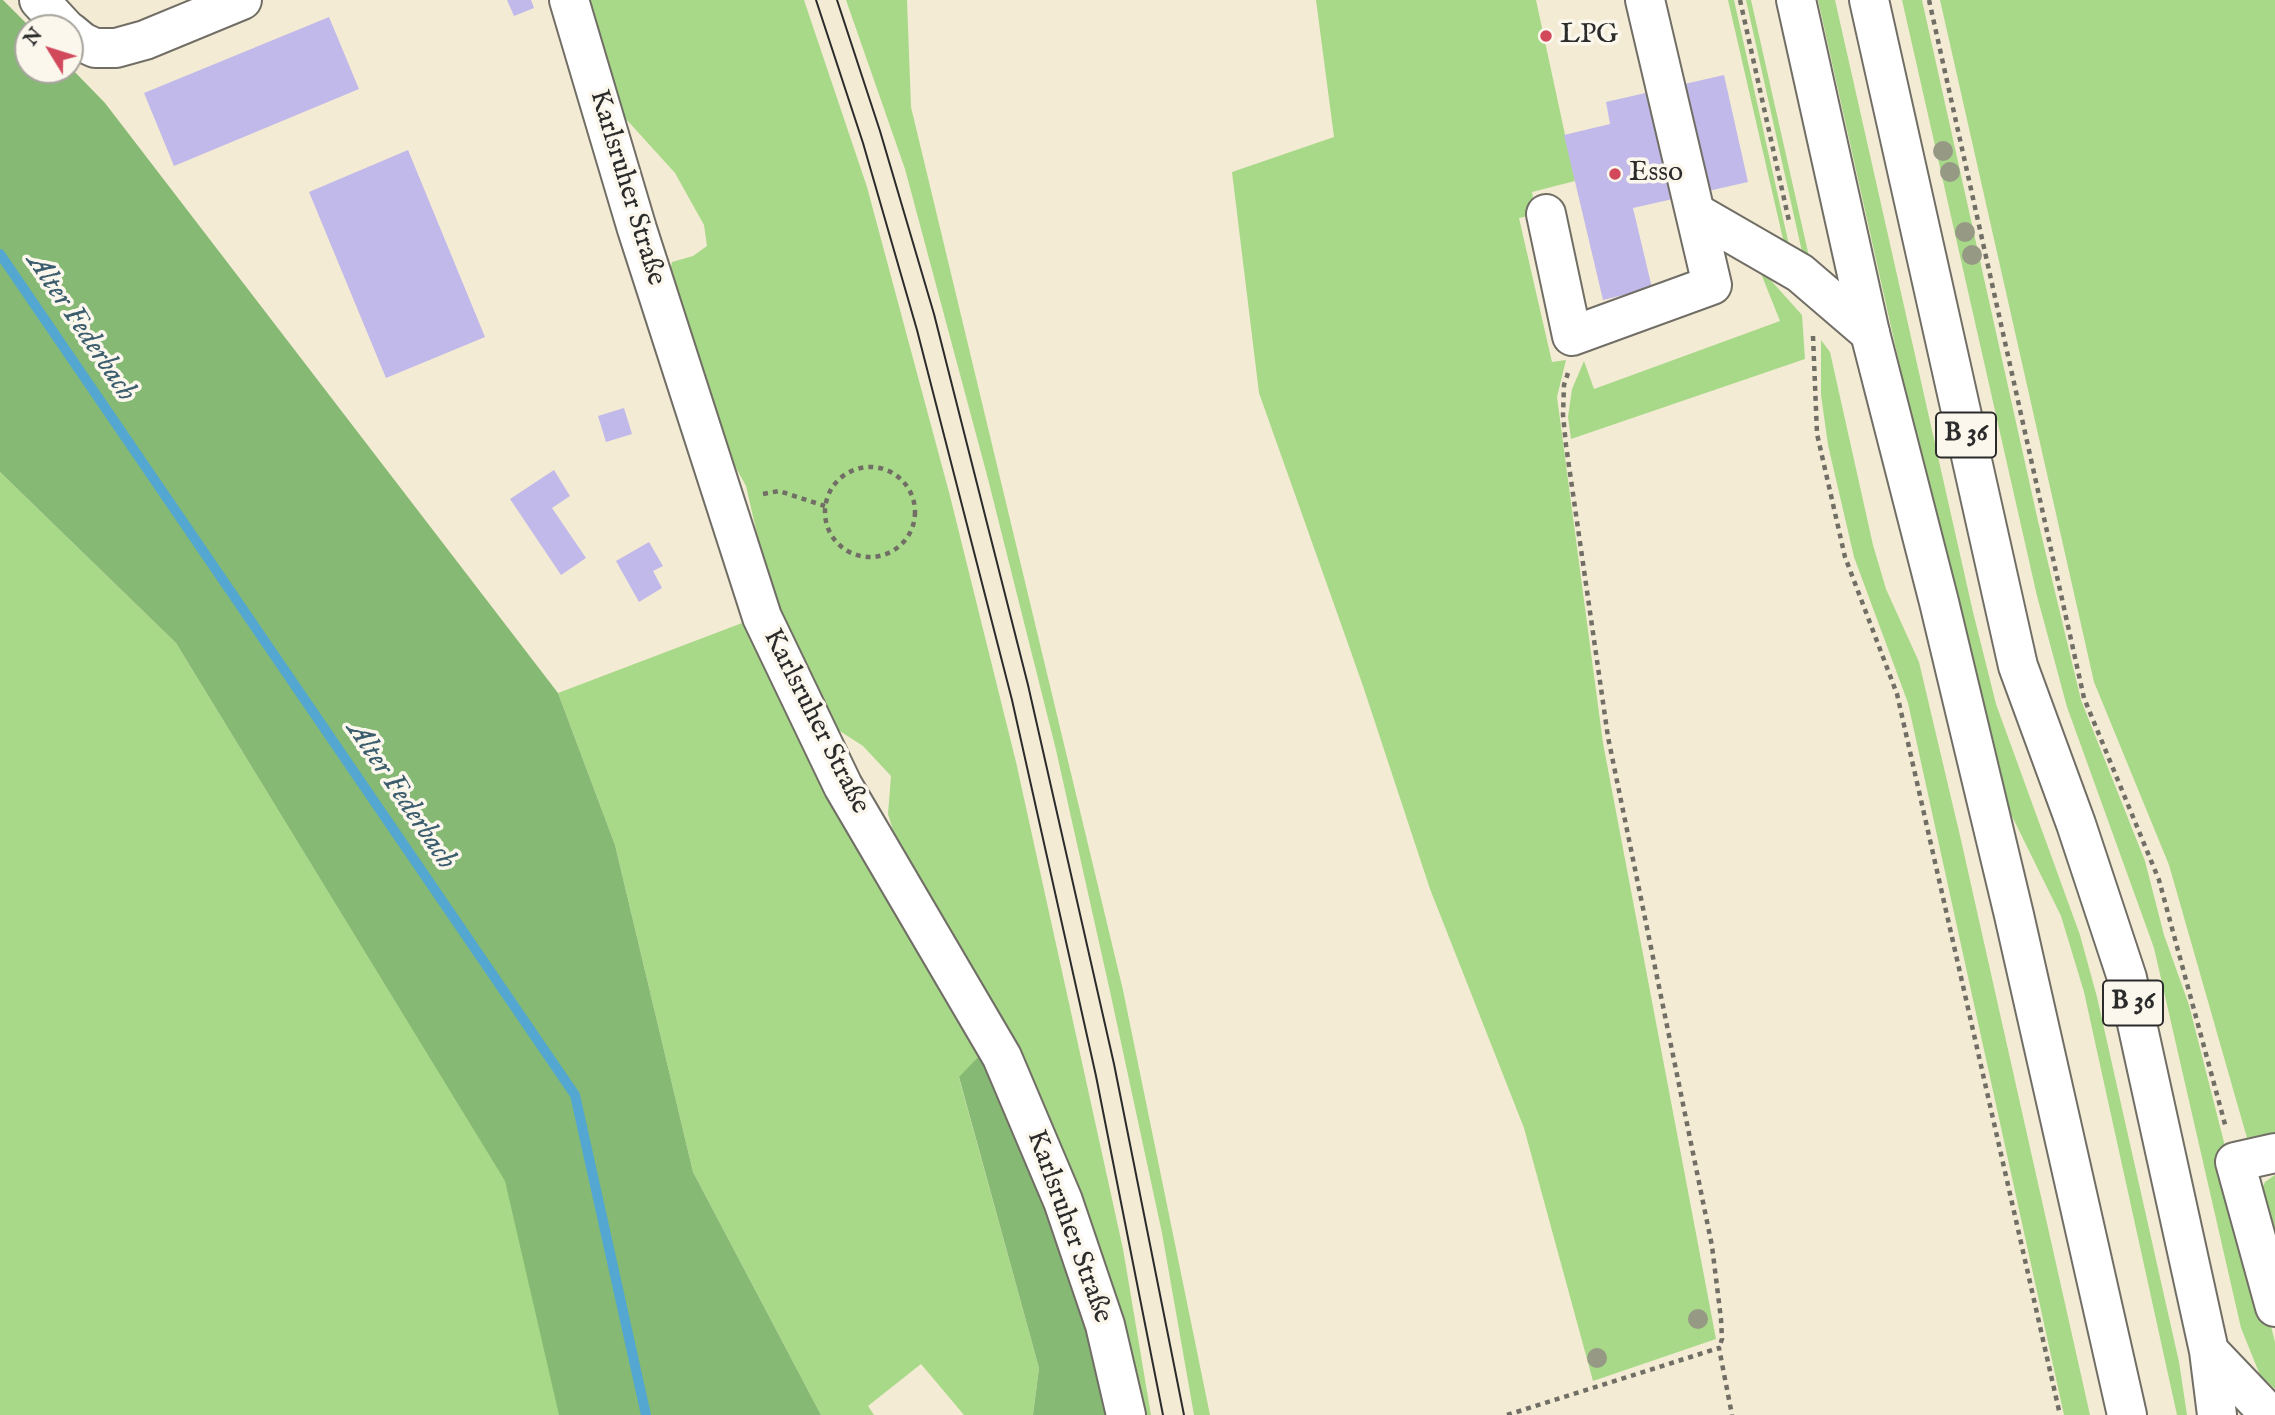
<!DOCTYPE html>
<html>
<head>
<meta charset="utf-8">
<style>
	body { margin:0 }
	#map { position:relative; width:2275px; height:1415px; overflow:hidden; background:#f4ebd5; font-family:"IM FELL English",serif }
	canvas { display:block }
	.north { position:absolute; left:14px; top:14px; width:70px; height:70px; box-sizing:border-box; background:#fbf7ec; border:2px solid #a8a59f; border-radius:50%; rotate:308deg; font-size:19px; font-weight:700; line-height:28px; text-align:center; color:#2b2b2b }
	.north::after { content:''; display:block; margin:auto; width:24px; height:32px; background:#d1495b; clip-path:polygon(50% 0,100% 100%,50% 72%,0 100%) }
</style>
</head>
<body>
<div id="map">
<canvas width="2275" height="1415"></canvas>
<div class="north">N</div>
</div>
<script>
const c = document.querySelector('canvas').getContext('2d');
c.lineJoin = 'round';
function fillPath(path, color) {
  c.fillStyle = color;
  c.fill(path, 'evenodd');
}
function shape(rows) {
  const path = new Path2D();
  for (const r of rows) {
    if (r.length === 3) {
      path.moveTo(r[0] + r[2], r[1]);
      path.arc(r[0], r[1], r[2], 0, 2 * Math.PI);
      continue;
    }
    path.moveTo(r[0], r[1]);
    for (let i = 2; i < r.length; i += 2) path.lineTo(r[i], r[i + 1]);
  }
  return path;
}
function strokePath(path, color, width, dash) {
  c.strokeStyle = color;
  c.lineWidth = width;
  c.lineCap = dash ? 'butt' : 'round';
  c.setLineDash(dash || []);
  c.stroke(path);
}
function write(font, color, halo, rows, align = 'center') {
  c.font = font + ' "IM FELL English",serif';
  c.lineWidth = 7;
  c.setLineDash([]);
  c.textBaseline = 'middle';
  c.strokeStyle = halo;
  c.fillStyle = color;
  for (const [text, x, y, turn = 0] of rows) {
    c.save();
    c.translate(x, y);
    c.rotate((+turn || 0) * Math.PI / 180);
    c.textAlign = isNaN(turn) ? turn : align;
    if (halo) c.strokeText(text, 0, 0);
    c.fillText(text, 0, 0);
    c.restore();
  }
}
const green = shape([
	[581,0,804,0,867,187,950,496,1016,762,1123,1249,1151,1415,1137,1415,901,856,888,814,891,776,863,746,829,724,774,608,746,486,714,428,667,286,672,262,693,256,707,246,704,225,675,173,616,108],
	[846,0,907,0,911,107,1123,990,1210,1415,1194,1415,1162,1233,1111,996,1056,750,988,479,905,169],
	[1316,0,1536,0,1575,181,1532,192,1536,214,1519,218,1552,362,1566,360,1557,397,1603,743,1716,1339,1593,1381,1524,1128,1430,889,1363,686,1259,393,1232,172,1334,137],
	[1728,0,1734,0,1789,245,1783,239],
	[1746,0,1751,0,1810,261,1804,261],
	[1818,0,1835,0,1973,612,1996,704,2080,935,2097,997,2179,1362,2187,1415,2177,1415,2084,992,2061,916,2008,808,1913,425],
	[1902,0,1922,0,2038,521,2081,700,2145,861,2164,935,2189,1005,2275,1342,2275,1389,2260,1375,2241,1328,2154,948,2067,707,2037,596],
	[1940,0,2275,0,2275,1132,2247,1138,2169,865,2094,682],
	[1758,266,1802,315,1805,359,1571,439,1568,417,1572,389,1584,361,1594,389,1780,321],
	[1821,340,1830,352,1873,545,1886,589,1919,662,1961,840,2090,1415,2064,1415,1908,703,1854,557,1828,445,1821,395],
	[0,472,176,643,503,1177,508,1176,560,1415,0,1415],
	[750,620,980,1055,959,1078,1039,1368,1033,1415,964,1415,921,1364,868,1406,874,1415,821,1415,693,1172,615,845,558,693],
	[2275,1175,2275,1254,2260,1193,2265,1182]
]);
const forest = shape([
	[0,0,3,0,31,28,28,28,28,70,70,70,70,67,105,103,558,693,615,845,693,1172,821,1415,559,1415,505,1181,176,643,0,472],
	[980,1055,1042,1188,1096,1346,1110,1415,1033,1415,1039,1368,959,1077]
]);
const stream = shape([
	[0,254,575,1095,646,1415]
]);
const building = shape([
	[507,0,531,0,534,8,514,16],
	[329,17,359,89,174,166,144,93],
	[1724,75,1748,182,1633,208,1652,288,1603,300,1564,135,1610,124,1606,102],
	[408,150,485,337,386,378,309,192],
	[624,408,632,434,606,442,598,416],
	[554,470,570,496,552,508,586,558,561,575,510,499],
	[649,542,663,566,653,571,662,588,639,602,616,561]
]);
const path = shape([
	[1740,0,1789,221],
	[1929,0,2084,698,2159,880,2226,1128],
	[1813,336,1817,434,1845,557,1897,694,2060,1415],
	[1568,373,1564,385,1563,415,1566,445,1608,737,1712,1246,1721,1319,1722,1339,1719,1348],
	[870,512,45],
	[763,494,779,491,825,506],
	[1507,1415,1719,1348,1732,1415]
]);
const minor = shape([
	[39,0,65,28],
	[569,0,637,229,762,617,843,786,1002,1057,1063,1201,1105,1325,1126,1415],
	[70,32,82,42,95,48,116,48,145,40,242,0],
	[1696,213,1800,273,1870,333],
	[1546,214,1572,336,1712,285,1645,0],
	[2275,1153,2235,1162,2275,1307]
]);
const highway = shape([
	[1796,0,1870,333,1939,602,2014,915,2127,1415],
	[1869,0,2018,666,2076,824,2127,978,2209,1351,2217,1415],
	[2209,1351,2270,1415]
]);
const tram = shape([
	[816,0,863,143,917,330,1012,700,1096,1076,1163,1415],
	[837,0,880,131,934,314,1028,685,1114,1064,1184,1415]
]);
const trees = [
	[1943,151],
	[1950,172],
	[1965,232],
	[1972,255],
	[1698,1319],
	[1597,1358]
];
const markers = [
	[1546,36,7,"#d1495b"],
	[1615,174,7,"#d1495b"]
];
const shields = [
	[1966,435,60],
	[2133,1003,60]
];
const shieldNames = [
	["B 36",1966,435],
	["B 36",2133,1003]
];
const poiNames = [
	["LPG",1560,36],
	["Esso",1629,174]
];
const streetNames = [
	["Karlsruher Straße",626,188,73],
	["Karlsruher Straße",815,722,63],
	["Karlsruher Straße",1068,1227,70]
];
const waterNames = [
	["Alter Federbach",80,328,56],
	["Alter Federbach",400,796,56]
];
fillPath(green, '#a8d988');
fillPath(forest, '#86b974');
strokePath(stream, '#54a7d0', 10);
fillPath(building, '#c1b9e9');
strokePath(minor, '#716e66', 42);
strokePath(highway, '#716e66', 42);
strokePath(path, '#716e66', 4.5, [5, 5]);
strokePath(minor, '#fff', 38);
strokePath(highway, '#fff', 38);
strokePath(tram, '#2b2b2b', 2);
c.fillStyle = '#969984';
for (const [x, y] of trees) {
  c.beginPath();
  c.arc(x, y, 10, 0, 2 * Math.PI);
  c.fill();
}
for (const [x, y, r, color] of markers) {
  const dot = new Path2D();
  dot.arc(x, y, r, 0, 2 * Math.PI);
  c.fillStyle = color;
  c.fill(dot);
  strokePath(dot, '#fbf7ec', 2.5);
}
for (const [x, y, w] of shields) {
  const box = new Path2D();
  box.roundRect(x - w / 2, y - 22.5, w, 45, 5);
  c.fillStyle = '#fbf7ec';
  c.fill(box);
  strokePath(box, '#2b2b2b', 2);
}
write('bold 26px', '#2b2b2b', null, shieldNames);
write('28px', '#2b2b2b', '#fbf7ec', poiNames, 'left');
write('28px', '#2b2b2b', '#fbf7ec', streetNames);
write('italic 30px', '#3b5d6d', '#fbf7ec', waterNames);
</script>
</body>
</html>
